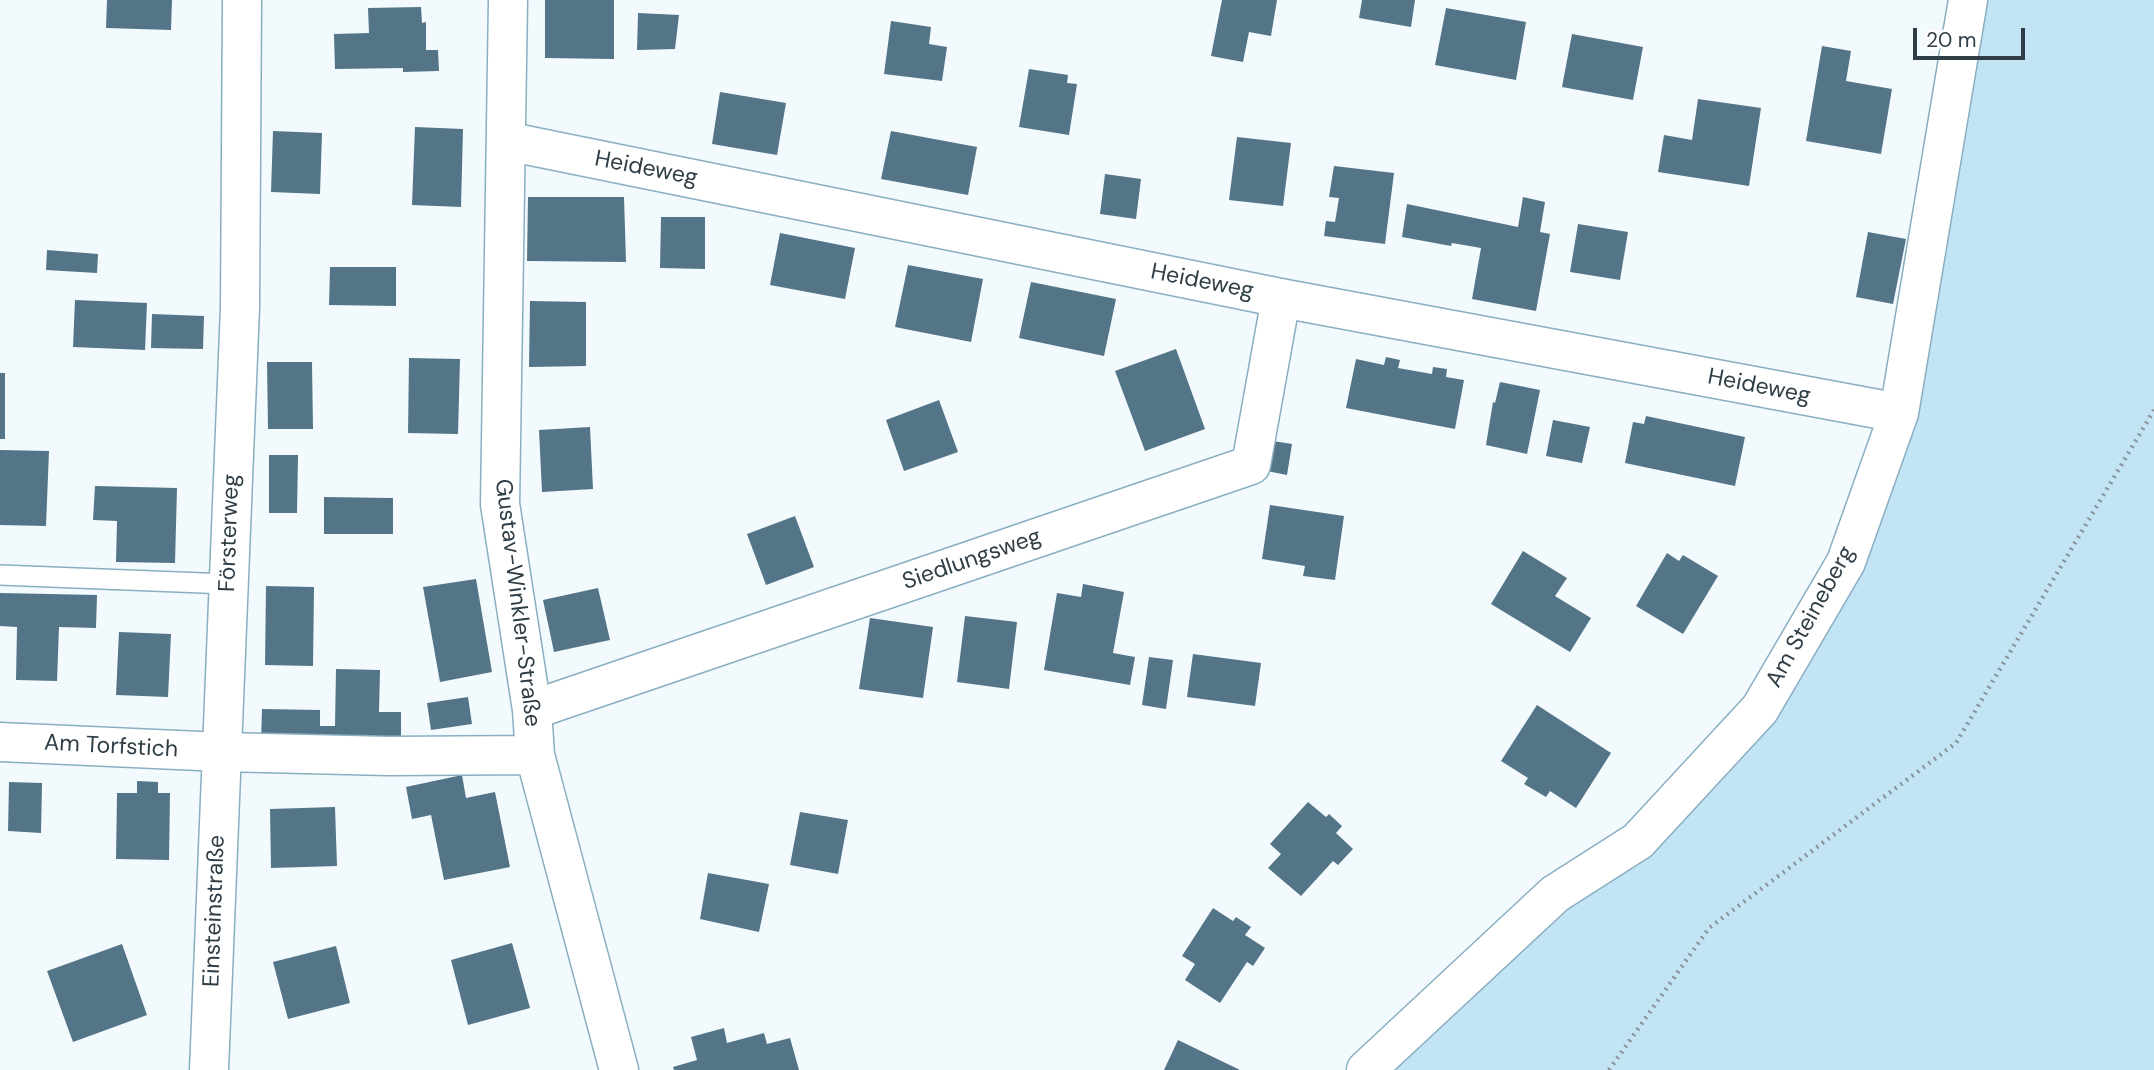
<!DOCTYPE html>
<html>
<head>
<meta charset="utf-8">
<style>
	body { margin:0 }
	#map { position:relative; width:2154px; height:1070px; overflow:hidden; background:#f3fafe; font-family:"DM Sans",sans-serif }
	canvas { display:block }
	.scale { position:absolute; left:1913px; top:28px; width:112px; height:32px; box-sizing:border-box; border:4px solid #2f3e46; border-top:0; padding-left:9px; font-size:21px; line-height:24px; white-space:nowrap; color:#2f3e46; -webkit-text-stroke:5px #fff; paint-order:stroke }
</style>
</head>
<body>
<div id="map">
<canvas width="2154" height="1070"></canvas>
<div class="scale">20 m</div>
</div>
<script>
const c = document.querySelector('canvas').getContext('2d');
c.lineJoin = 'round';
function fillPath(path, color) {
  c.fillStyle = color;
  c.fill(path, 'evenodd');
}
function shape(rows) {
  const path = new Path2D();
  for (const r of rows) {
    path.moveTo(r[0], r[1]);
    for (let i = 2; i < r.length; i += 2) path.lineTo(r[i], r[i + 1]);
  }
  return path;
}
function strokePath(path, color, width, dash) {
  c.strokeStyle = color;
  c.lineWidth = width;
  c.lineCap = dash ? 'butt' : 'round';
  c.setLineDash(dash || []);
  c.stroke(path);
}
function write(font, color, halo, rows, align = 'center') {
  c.font = font + ' "DM Sans",sans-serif';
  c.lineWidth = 7;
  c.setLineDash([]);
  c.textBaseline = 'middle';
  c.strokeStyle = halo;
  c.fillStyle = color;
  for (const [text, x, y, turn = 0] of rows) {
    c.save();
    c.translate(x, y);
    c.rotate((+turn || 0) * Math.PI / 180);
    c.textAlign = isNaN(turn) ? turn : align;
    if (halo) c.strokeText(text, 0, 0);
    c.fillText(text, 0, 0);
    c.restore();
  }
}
const green = shape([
	[1968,0,2154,0,2154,1070,1366,1070,1760,709,1899,413]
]);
const building = shape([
	[107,0,172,0,171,30,106,28],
	[545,0,614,0,614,59,545,58],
	[1222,0,1277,0,1271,36,1249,32,1243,62,1211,56],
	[1362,0,1415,0,1411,27,1359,18],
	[421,7,422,23,426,22,426,50,438,50,439,71,403,72,403,68,335,69,334,34,369,33,368,8],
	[1446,8,1526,22,1516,80,1435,65],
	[638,13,679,15,675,49,637,50],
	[891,21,931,27,929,44,947,47,942,81,884,74],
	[1572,34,1643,47,1633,100,1562,87],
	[1822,46,1851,51,1846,81,1892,89,1881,154,1806,141],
	[1029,69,1068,75,1067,83,1077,84,1069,135,1019,127],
	[720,92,786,103,777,155,712,144],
	[1698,99,1761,108,1749,186,1658,172,1664,135,1692,140],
	[415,127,463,129,461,207,412,205],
	[273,131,322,133,320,194,271,192],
	[891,131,977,147,968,195,881,179],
	[1237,137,1291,143,1283,206,1229,200],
	[1334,166,1394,173,1385,244,1324,236,1326,221,1335,222,1339,198,1329,197],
	[1105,174,1141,179,1136,219,1100,214],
	[528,197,624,197,626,262,527,261],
	[1523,197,1545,202,1540,232,1550,234,1536,311,1472,299,1481,248,1452,243,1451,246,1402,237,1407,204,1518,227],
	[661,217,705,217,705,269,660,268],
	[1578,224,1628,232,1620,280,1570,272],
	[1868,232,1906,239,1893,304,1856,297],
	[780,233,855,248,845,299,770,285],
	[47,250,98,254,97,273,46,270],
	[908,265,983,279,971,342,895,327],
	[330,267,396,267,396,306,329,305],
	[1031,282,1116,299,1104,356,1019,338],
	[75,300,147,303,145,350,73,347],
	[530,301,586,302,586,366,529,367],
	[152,314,204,316,203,349,151,348],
	[1176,349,1205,429,1145,451,1115,371],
	[1386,357,1400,360,1398,368,1432,374,1433,367,1447,369,1446,377,1464,380,1455,429,1346,408,1356,359,1384,365],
	[409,358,460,359,458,434,408,433],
	[267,362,312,362,313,429,268,429],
	[0,373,5,373,5,439,0,439],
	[1500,382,1540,390,1527,454,1486,445,1493,402,1495,403],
	[939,400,958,452,904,471,886,420],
	[1646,416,1745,437,1735,486,1625,463,1633,422,1644,424],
	[1553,420,1590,427,1582,463,1546,456],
	[590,427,593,489,542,492,539,430],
	[1273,441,1292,444,1287,475,1267,471],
	[0,450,49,451,46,526,0,525],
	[269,455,298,455,297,513,269,513],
	[95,486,177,488,175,563,116,562,117,521,93,520],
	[324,497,393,498,393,534,324,534],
	[1270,505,1344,516,1335,580,1303,576,1305,566,1262,559],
	[795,516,814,567,766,585,747,534],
	[1523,551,1567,578,1555,596,1591,618,1570,652,1491,604],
	[1667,553,1679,561,1683,555,1718,576,1683,634,1636,606],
	[476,579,492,672,440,682,423,587],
	[1083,584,1124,592,1113,653,1135,657,1130,685,1044,670,1057,593,1081,597],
	[266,586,314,587,313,666,265,665],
	[598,588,610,640,554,652,543,600],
	[0,593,97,595,96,628,59,627,57,681,16,680,17,627,0,626],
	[965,616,1017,622,1009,689,957,682],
	[870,618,933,627,923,698,859,689],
	[119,632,171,634,168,697,116,695],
	[1193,654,1261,663,1255,706,1187,697],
	[1149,657,1173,660,1166,709,1142,705],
	[336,669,380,670,379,712,401,712,401,745,261,743,262,709,320,710,320,726,335,726],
	[468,697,472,724,431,730,427,703],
	[1537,705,1611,753,1576,808,1550,791,1546,797,1524,784,1528,778,1501,761],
	[462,775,466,798,495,792,510,867,444,880,431,815,412,819,406,787],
	[137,781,158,782,158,793,170,793,169,860,116,859,117,793,137,793],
	[9,782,42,783,41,833,8,831],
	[1308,802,1326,817,1329,814,1342,826,1336,833,1353,849,1338,865,1333,861,1301,896,1268,868,1281,854,1270,844],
	[335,807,337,866,271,868,270,809],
	[800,812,848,820,838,874,790,865],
	[708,873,769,884,759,932,700,919],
	[1213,908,1233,921,1236,917,1251,927,1245,935,1265,948,1253,966,1247,962,1220,1003,1185,980,1195,964,1182,956],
	[512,943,530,1008,468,1025,451,960],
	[122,944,147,1015,73,1042,47,971],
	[336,946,350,1003,288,1019,273,962],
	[724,1028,727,1043,764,1033,767,1044,790,1038,799,1070,674,1070,673,1067,697,1060,691,1037],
	[1178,1040,1240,1070,1164,1070]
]);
const path = shape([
	[1609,1070,1709,928,1956,743,2154,410]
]);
const service = shape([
	[0,575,228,584]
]);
const minor = shape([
	[508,0,500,504,532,710,535,755,619,1070],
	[506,141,1281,298,1899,413],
	[532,710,1251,465,1281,298],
	[0,742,222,752,389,756,535,755],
	[209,1070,240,307,242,0],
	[1366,1070,1555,894,1638,841,1760,709,1846,562,1899,413,1968,0]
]);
const streetNames = [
	["Heideweg",646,169,11],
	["Heideweg",1202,282,11],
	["Heideweg",1759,387,11],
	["Försterweg",230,533,-88],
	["Siedlungsweg",972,560,-19],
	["Gustav-Winkler-Straße",517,603,83],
	["Am Steineberg",1811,617,-61],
	["Am Torfstich",111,747,3],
	["Einsteinstraße",215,911,-88]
];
fillPath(green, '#c3e4f5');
fillPath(building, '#537587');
strokePath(service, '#8aaec1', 22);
strokePath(minor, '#8aaec1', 41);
strokePath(path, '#89949a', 4.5, [2, 5]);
strokePath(service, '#fff', 19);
strokePath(minor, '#fff', 38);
write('23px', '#2f3e46', '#fff', streetNames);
</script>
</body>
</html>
